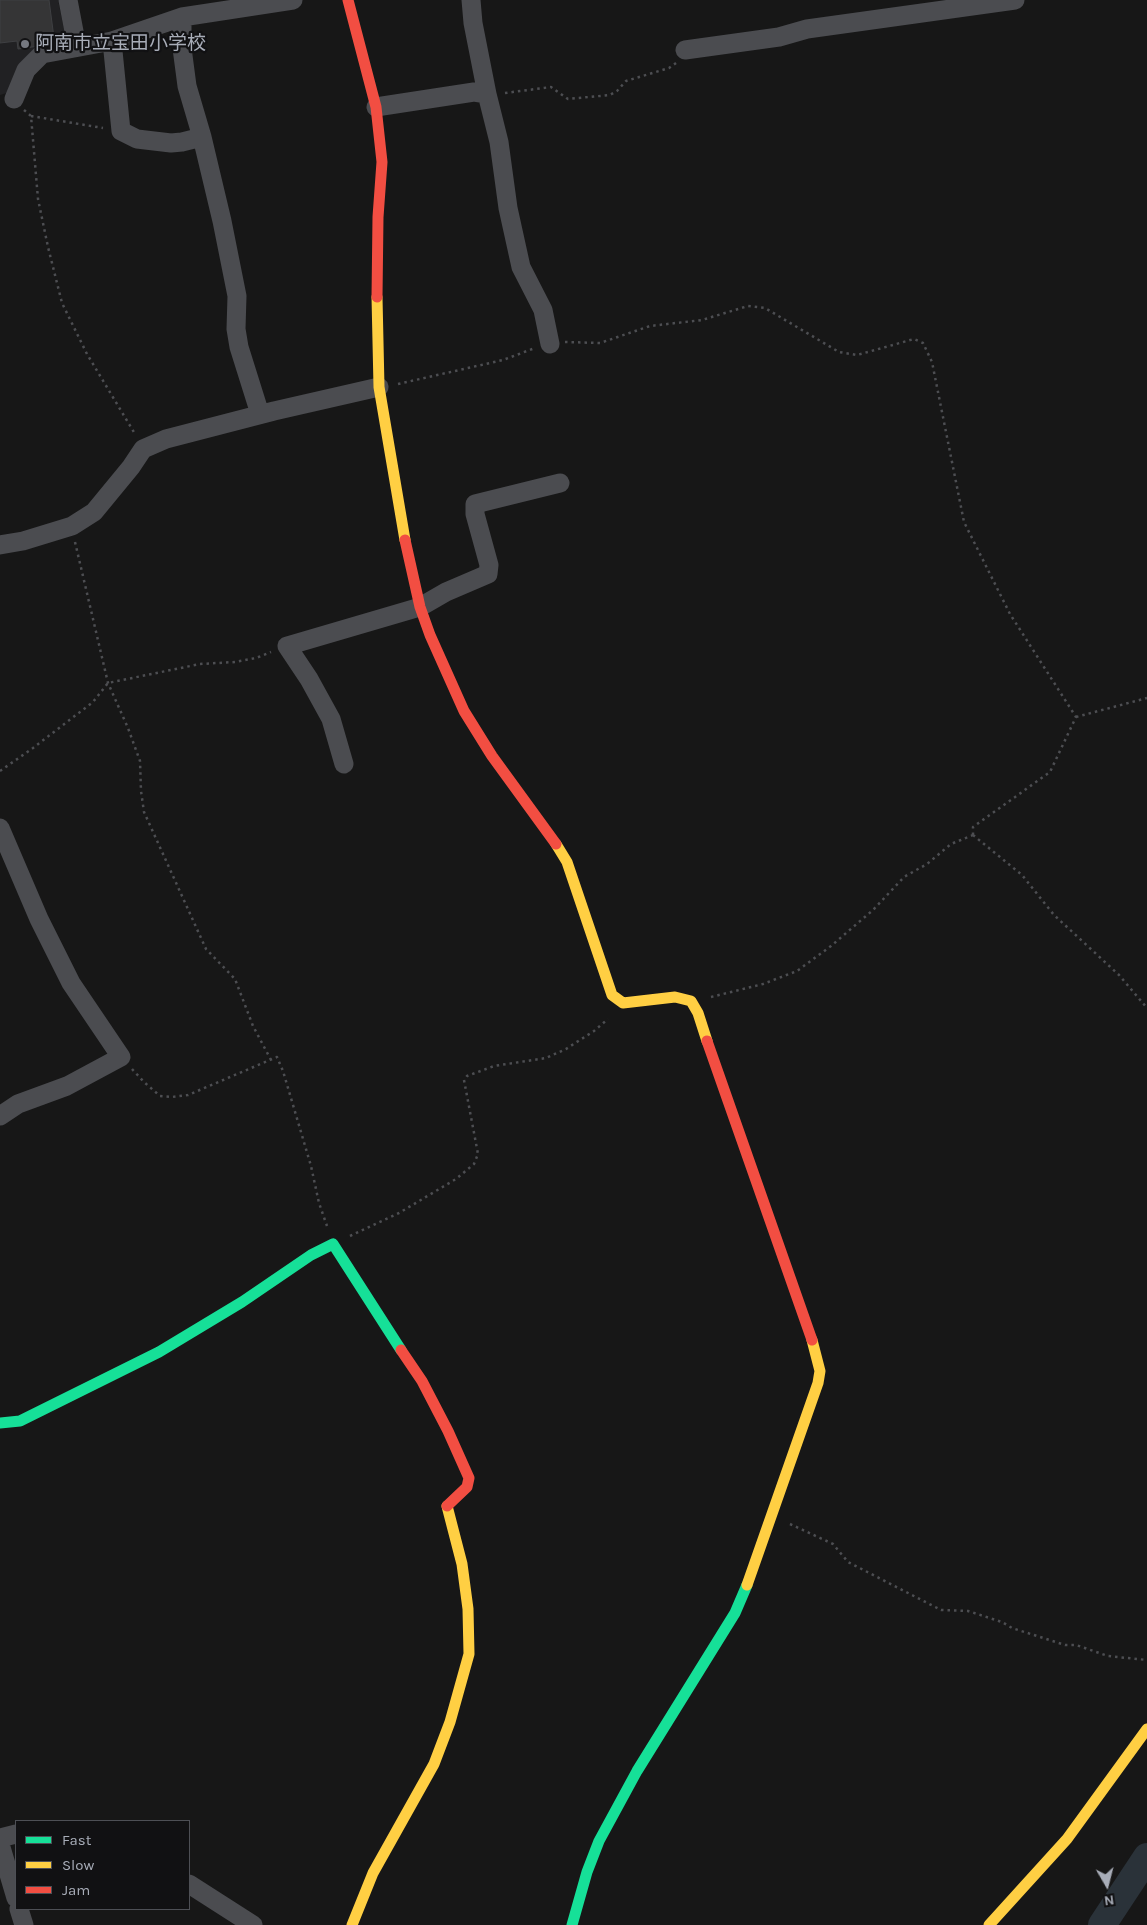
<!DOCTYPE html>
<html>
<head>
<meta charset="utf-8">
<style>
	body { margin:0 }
	#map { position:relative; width:1147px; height:1925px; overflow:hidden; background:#171717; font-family:Karla,sans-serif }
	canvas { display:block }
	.legend { position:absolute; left:15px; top:1820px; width:175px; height:90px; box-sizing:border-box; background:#111113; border:1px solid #4d4f55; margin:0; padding:6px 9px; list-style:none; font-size:15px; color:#a8adb8 }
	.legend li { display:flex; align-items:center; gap:10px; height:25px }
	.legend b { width:25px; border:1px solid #4d4f55 }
	.north { position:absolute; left:1082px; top:1860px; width:50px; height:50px; -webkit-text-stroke:4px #111113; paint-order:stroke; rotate:172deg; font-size:14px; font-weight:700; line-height:20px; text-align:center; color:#a8adb8 }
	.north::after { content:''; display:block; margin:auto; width:18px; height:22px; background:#a8adb8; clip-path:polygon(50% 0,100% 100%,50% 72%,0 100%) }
</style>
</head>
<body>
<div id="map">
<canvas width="1147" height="1925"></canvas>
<ul class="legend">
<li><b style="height:6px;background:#16e098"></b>Fast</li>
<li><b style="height:6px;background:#ffcf43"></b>Slow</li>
<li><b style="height:6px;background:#f24e42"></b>Jam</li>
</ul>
<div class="north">N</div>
</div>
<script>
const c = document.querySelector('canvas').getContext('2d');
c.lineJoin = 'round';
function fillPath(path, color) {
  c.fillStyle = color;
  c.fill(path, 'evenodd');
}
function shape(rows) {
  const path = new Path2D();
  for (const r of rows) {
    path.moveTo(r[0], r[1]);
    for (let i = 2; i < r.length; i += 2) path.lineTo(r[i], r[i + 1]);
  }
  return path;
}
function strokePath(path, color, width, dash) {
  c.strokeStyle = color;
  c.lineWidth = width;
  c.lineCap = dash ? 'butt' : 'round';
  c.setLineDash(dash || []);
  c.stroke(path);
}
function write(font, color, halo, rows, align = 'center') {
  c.font = font + ' Karla,"Noto Sans JP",sans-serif';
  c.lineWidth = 4.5;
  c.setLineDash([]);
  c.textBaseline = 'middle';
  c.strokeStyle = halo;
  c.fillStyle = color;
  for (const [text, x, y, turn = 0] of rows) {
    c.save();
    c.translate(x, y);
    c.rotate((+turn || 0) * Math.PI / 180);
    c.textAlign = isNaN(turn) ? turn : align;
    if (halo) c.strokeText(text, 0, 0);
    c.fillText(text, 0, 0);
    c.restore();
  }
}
const built = shape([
	[0,0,58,0,66,39,35,50,10,92,0,95]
]);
const river = shape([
	[1102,1925,1147,1857]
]);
const building = shape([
	[0,0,49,0,54,38,38,40,39,46,18,49,17,41,0,43,0,0]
]);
const path = shape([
	[505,93,551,87,568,99,610,95,617,91,626,81,669,68,676,63],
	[24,110,31,116,38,199,48,247,62,303,87,354,135,434],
	[31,116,103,128],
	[565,342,600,343,650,326,702,320,748,306,765,308,839,352,857,355,914,339,923,343,932,362,964,522,1010,614,1076,717],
	[398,384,503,360,535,348],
	[75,542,108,683,128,728,140,761,141,791,144,812,206,949,235,979,253,1026,271,1060],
	[1076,717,1147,698],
	[0,771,33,748,93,702,108,683,200,664,235,662,256,658,271,652],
	[973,835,1022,875,1054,915,1119,975,1147,1008],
	[973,835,973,827,1050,772,1076,717],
	[711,997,763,984,797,971,831,946,873,910,904,877,927,864,951,844,973,835],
	[132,1069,144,1082,160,1096,172,1097,188,1095,277,1057,283,1071,311,1166,319,1203,327,1226],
	[350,1236,399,1213,456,1179,474,1164,478,1154,464,1080,467,1076,494,1066,546,1058,566,1049,594,1031,608,1019],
	[790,1524,833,1544,848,1562,941,1610,968,1611,1002,1622,1012,1628,1065,1645,1076,1645,1108,1656,1147,1660]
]);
const street = shape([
	[68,0,77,47],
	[182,17,182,48,187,86,202,137,222,221,237,296,236,329,239,347,260,414],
	[112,41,121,131,137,139,171,143,182,142,202,137],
	[685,50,779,37,807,29,1015,0],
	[487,94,499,142,508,208,521,267,543,310,550,344],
	[14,99,26,70,42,54,112,41,182,17,293,0],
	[376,107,474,92,487,94,473,23,471,0],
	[0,545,23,541,72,526,94,512,131,467,143,449,166,439,274,411,379,387],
	[344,764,331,719,309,679,287,646,420,607,446,592,488,574,489,565,475,514,475,504,560,483],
	[0,828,39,919,71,983,121,1057,67,1086,18,1104,0,1116],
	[0,1838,16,1834],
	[0,1844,16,1898],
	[189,1884,253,1925],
	[19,1909,24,1925]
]);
const fast = shape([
	[0,1423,20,1421,159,1352,242,1302,311,1255,333,1244,401,1350],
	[572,1925,587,1872,599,1841,637,1771,735,1613,747,1585]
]);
const slow = shape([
	[377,297,379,387,405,540],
	[556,844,567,862,612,995,623,1003,675,997,691,1001,698,1013,707,1041],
	[747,1585,818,1383,820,1371,812,1340],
	[352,1925,373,1873,434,1764,450,1722,469,1654,468,1609,462,1564,447,1506],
	[989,1925,1067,1839,1147,1729]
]);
const jam = shape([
	[348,0,376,107,382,162,378,217,377,297],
	[405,540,420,607,430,635,464,711,492,756,556,844],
	[707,1041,812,1340],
	[401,1350,422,1381,448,1431,469,1478,467,1487,447,1506]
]);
const markers = [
	[25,44,5,"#757880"]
];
const poiNames = [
	["阿南市立宝田小学校",35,44]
];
fillPath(built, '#212123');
strokePath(river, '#2a3239', 28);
fillPath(building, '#353536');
strokePath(building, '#3f4043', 1);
strokePath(path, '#4d4e52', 2.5, [2.5, 4]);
strokePath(street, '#4b4c50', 19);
strokePath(fast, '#16e098', 11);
strokePath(slow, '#ffcf43', 11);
strokePath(jam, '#f24e42', 11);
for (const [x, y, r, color] of markers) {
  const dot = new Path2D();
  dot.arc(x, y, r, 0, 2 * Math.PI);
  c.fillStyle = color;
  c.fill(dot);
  strokePath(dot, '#111113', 2);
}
write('19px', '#a8adb8', '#111113', poiNames, 'left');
</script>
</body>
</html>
